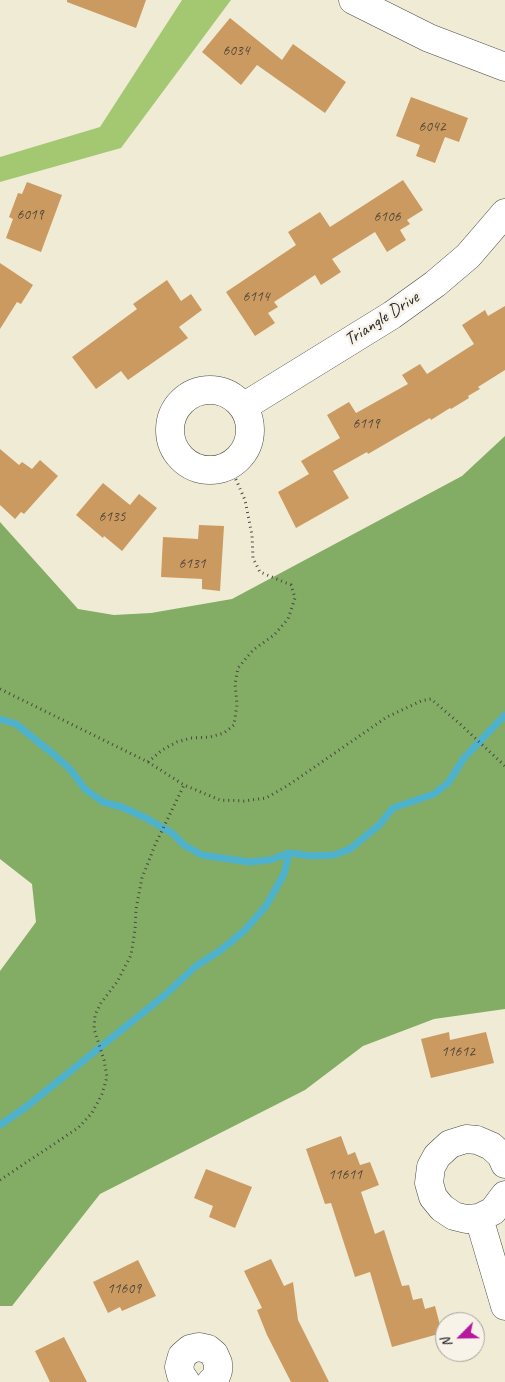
<!DOCTYPE html>
<html>
<head>
<meta charset="utf-8">
<style>
	body { margin:0 }
	#map { position:relative; width:505px; height:1382px; overflow:hidden; background:#f0ebd5; font-family:Caveat,sans-serif }
	canvas { display:block }
	.north { position:absolute; left:435px; top:1312px; width:50px; height:50px; box-sizing:border-box; background:#f7f3e8; border:1px solid #a5a39c; border-radius:50%; rotate:247deg; font-size:14px; font-weight:700; line-height:20px; text-align:center; color:#2b2b2b }
	.north::after { content:''; display:block; margin:auto; width:18px; height:22px; background:#b5179e; clip-path:polygon(50% 0,100% 100%,50% 72%,0 100%) }
</style>
</head>
<body>
<div id="map">
<canvas width="505" height="1382"></canvas>
<div class="north">N</div>
</div>
<script>
const c = document.querySelector('canvas').getContext('2d');
c.lineJoin = 'round';
function fillPath(path, color) {
  c.fillStyle = color;
  c.fill(path, 'evenodd');
}
function shape(rows) {
  const path = new Path2D();
  for (const r of rows) {
    if (r.length === 3) {
      path.moveTo(r[0] + r[2], r[1]);
      path.arc(r[0], r[1], r[2], 0, 2 * Math.PI);
      continue;
    }
    path.moveTo(r[0], r[1]);
    for (let i = 2; i < r.length; i += 2) path.lineTo(r[i], r[i + 1]);
  }
  return path;
}
function strokePath(path, color, width, dash) {
  c.strokeStyle = color;
  c.lineWidth = width;
  c.lineCap = dash ? 'butt' : 'round';
  c.setLineDash(dash || []);
  c.stroke(path);
}
function write(font, color, halo, rows, align = 'center') {
  c.font = font + ' Caveat,sans-serif';
  c.lineWidth = 5;
  c.setLineDash([]);
  c.textBaseline = 'middle';
  c.strokeStyle = halo;
  c.fillStyle = color;
  for (const [text, x, y, turn = 0] of rows) {
    c.save();
    c.translate(x, y);
    c.rotate((+turn || 0) * Math.PI / 180);
    c.textAlign = isNaN(turn) ? turn : align;
    if (halo) c.strokeText(text, 0, 0);
    c.fillText(text, 0, 0);
    c.restore();
  }
}
const green = shape([
	[182,0,231,0,121,148,0,182,0,157,100,127]
]);
const forest = shape([
	[505,436,505,1009,434,1019,363,1046,305,1090,100,1194,12,1306,0,1306,0,971,36,922,32,884,0,859,0,522,78,609,114,615,151,613,232,599,462,476]
]);
const stream = shape([
	[0,719,16,724,52,753,70,769,85,789,103,802,122,807,146,818,172,833,184,845,202,855,249,862,270,860,289,853,311,856,334,855,350,849,379,825,393,808,434,794,448,783,464,758,505,715],
	[0,1125,26,1107,124,1028,165,995,196,966,221,950,245,930,266,906,284,874,289,853]
]);
const building = shape([
	[67,0,146,0,136,28,67,2],
	[230,18,282,60,293,44,346,82,325,113,257,65,241,85,202,52],
	[411,97,468,118,459,142,445,137,435,163,416,156,420,145,396,136],
	[403,180,423,210,407,220,410,224,400,230,406,240,387,252,375,232,332,259,341,272,321,285,315,275,274,302,278,307,268,313,275,323,255,336,226,292,296,245,288,232,320,212,330,227],
	[27,182,62,195,41,252,6,238,13,219,9,217,18,193,22,194],
	[0,263,33,285,21,304,17,302,0,329],
	[167,280,181,301,191,294,202,310,179,327,188,338,128,380,121,371,96,389,72,357,137,309,133,304],
	[505,306,505,370,478,387,480,389,468,396,469,398,451,409,450,408,431,420,430,418,368,454,367,452,333,471,349,498,296,528,278,492,309,474,301,461,340,438,327,415,349,402,356,413,408,384,402,375,420,364,427,374,474,344,462,325,485,310,488,316],
	[0,449,19,465,22,462,32,469,40,460,58,476,24,514,21,512,15,519,0,505],
	[103,483,130,505,139,494,157,508,122,551,104,536,103,538,76,515],
	[199,525,224,526,220,591,202,589,202,579,161,577,163,537,198,539],
	[449,1032,450,1040,486,1032,494,1063,431,1078,421,1039],
	[341,1136,348,1155,355,1152,360,1165,370,1162,379,1185,361,1192,375,1234,384,1230,402,1286,409,1285,413,1300,422,1298,425,1309,435,1306,442,1333,392,1347,370,1272,355,1277,331,1203,325,1204,306,1149],
	[206,1169,252,1187,235,1228,209,1217,213,1206,194,1198],
	[271,1259,284,1286,293,1282,298,1320,329,1382,291,1382,267,1335,257,1310,262,1308,244,1271],
	[138,1260,156,1296,122,1311,120,1307,108,1313,93,1282],
	[64,1337,87,1382,50,1382,35,1351]
]);
const path = shape([
	[0,689,148,762,184,785,220,800,244,801,266,798,287,786,387,717,421,701,431,699,459,723,505,766],
	[148,762,162,750,177,742,191,738,210,737,224,733,234,725,237,704,235,684,238,668,253,650,274,635,288,619,295,598,291,585,260,572,253,558,252,535,245,500,230,466],
	[0,1180,78,1128,92,1113,102,1094,107,1077,104,1060,94,1029,95,1015,101,1003,117,982,131,955,135,930,136,909,142,878,155,845,184,785]
]);
const minor = shape([
	[353,0,429,38,505,67],
	[210,430,40],
	[243,407,392,315,435,284,468,256,505,213],
	[505,1164,501,1155,491,1146,477,1140,466,1139,450,1144,437,1156,431,1167,429,1183,433,1197,442,1208,454,1216,466,1219,479,1218,493,1211,505,1195],
	[479,1218,505,1306],
	[186,1382,181,1375,179,1367,182,1356,190,1349,199,1347,208,1349,214,1354,218,1363,218,1371,215,1379,211,1382]
]);
const numberNames = [
	["6034",236,51],
	["6042",432,127],
	["6019",30,215],
	["6106",387,217],
	["6114",256,297],
	["6119",366,424],
	["6135",112,517],
	["6131",192,564],
	["11612",458,1052],
	["11611",345,1175],
	["11609",124,1289]
];
const streetNames = [
	["Triangle Drive",382,319,-33]
];
fillPath(green, '#a4c872');
fillPath(forest, '#83ac64');
strokePath(stream, '#4eb2cd', 7);
fillPath(building, '#cb9a61');
strokePath(minor, '#494844', 29);
strokePath(path, '#494844', 3, [1, 4]);
strokePath(minor, '#fff', 28);
write('15px', '#534738', null, numberNames);
write('18px', '#2b2b2b', '#f7f3e8', streetNames);
</script>
</body>
</html>
